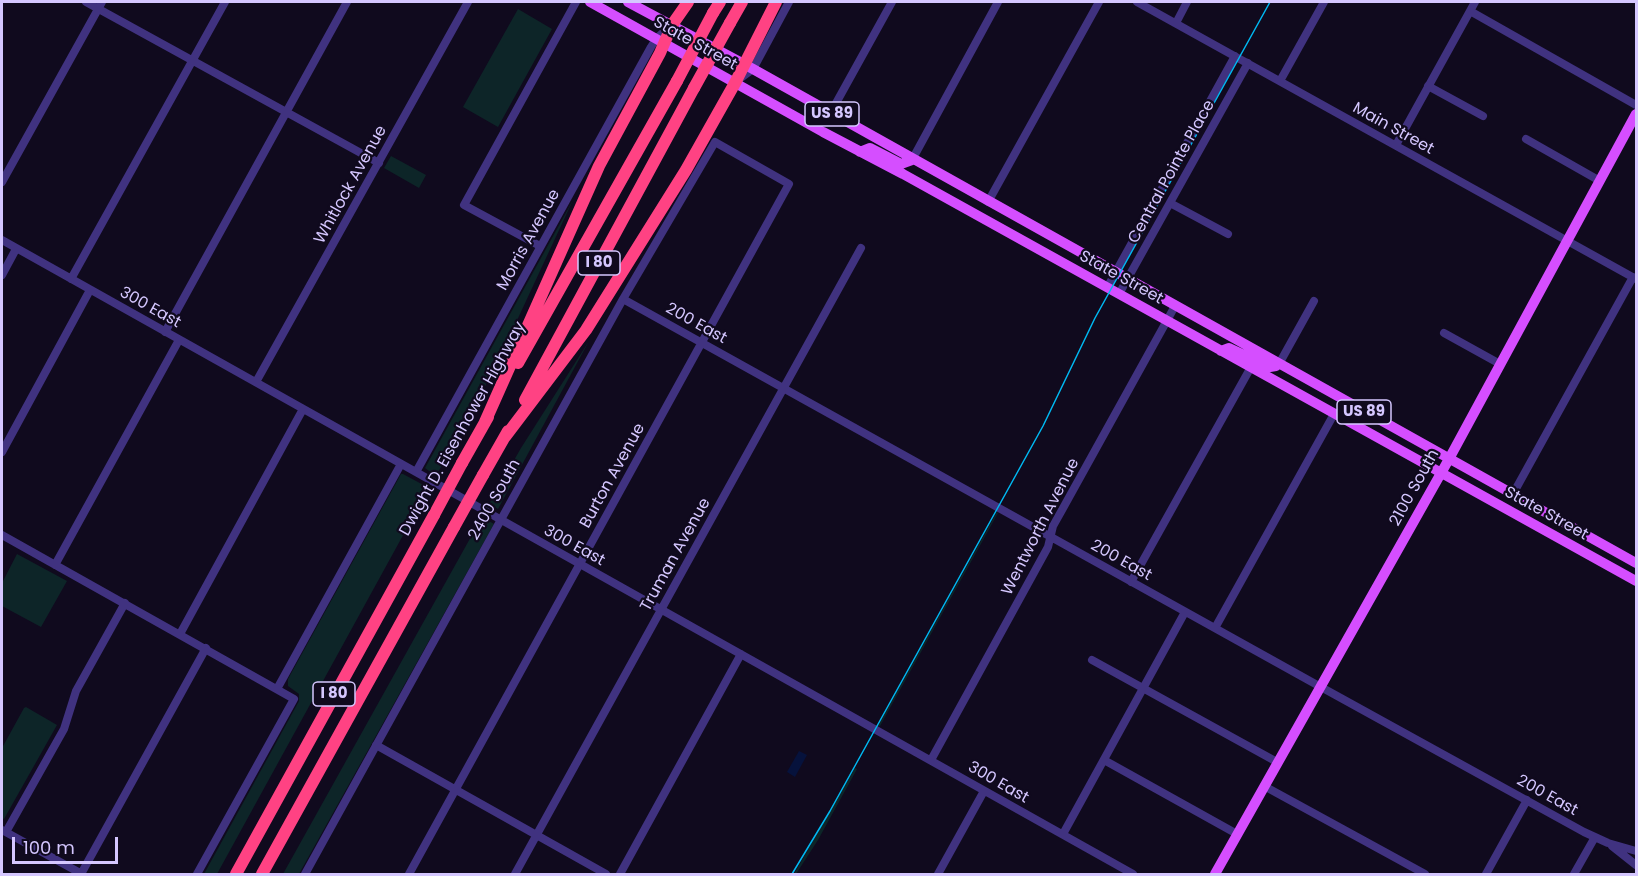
<!DOCTYPE html>
<html>
<head>
<meta charset="utf-8">
<style>
	body { margin:0 }
	#map { position:relative; width:1638px; height:876px; overflow:hidden; background:#100a1e; font-family:Poppins,sans-serif }
	canvas { display:block }
	.frame { position:absolute; inset:0; border:3px solid #d5c7ff; pointer-events:none }
	.scale { position:absolute; left:12px; top:837px; width:106px; height:27px; box-sizing:border-box; border:3px solid #d5c7ff; border-top:0; padding-left:8px; font-size:18px; line-height:21px; white-space:nowrap; color:#d5c7ff; -webkit-text-stroke:4px #100a1e; paint-order:stroke }
</style>
</head>
<body>
<div id="map">
<canvas width="1638" height="876"></canvas>
<div class="frame"></div>
<div class="scale">100 m</div>
</div>
<script>
const c = document.querySelector('canvas').getContext('2d');
c.lineJoin = 'round';
function fillPath(path, color) {
  c.fillStyle = color;
  c.fill(path, 'evenodd');
}
function shape(rows) {
  const path = new Path2D();
  for (const r of rows) {
    path.moveTo(r[0], r[1]);
    for (let i = 2; i < r.length; i += 2) path.lineTo(r[i], r[i + 1]);
  }
  return path;
}
function strokePath(path, color, width, dash) {
  c.strokeStyle = color;
  c.lineWidth = width;
  c.lineCap = dash ? 'butt' : 'round';
  c.setLineDash(dash || []);
  c.stroke(path);
}
function write(font, color, halo, rows, align = 'center') {
  c.font = font + ' Poppins,sans-serif';
  c.lineWidth = 4.5;
  c.setLineDash([]);
  c.textBaseline = 'middle';
  c.strokeStyle = halo;
  c.fillStyle = color;
  for (const [text, x, y, turn = 0] of rows) {
    c.save();
    c.translate(x, y);
    c.rotate((+turn || 0) * Math.PI / 180);
    c.textAlign = isNaN(turn) ? turn : align;
    if (halo) c.strokeText(text, 0, 0);
    c.fillText(text, 0, 0);
    c.restore();
  }
}
const green = shape([
	[518,9,552,29,498,127,463,107],
	[391,156,426,175,419,188,384,168],
	[573,200,493,372,436,476,425,468],
	[589,341,498,509,489,504,521,448],
	[401,474,403,474,429,488,217,874,204,874,299,701,299,694,288,686,288,679],
	[997,512,998,513,880,726,878,726],
	[482,517,494,524,299,874,283,874],
	[17,554,67,581,41,627,2,606,2,583],
	[26,707,57,725,4,819,2,818,2,748,24,708],
	[855,768,857,769,818,840,796,874,794,874]
]);
const water = shape([
	[799,751,807,755,795,777,787,772]
]);
const minor = shape([
	[86,2,379,163],
	[1137,2,1636,279],
	[1470,11,1636,105],
	[1176,23,1187,2],
	[738,80,753,69,789,2],
	[1280,81,1324,2],
	[1428,86,1483,116],
	[830,114,892,2],
	[1526,139,1600,181],
	[1396,145,1475,2],
	[912,160,998,2],
	[2,182,102,2],
	[988,202,1099,2],
	[1170,203,1228,234],
	[2,240,1133,874],
	[540,246,464,205,576,2],
	[2,275,16,249],
	[71,279,225,2],
	[1107,288,1235,56],
	[1119,294,1248,63],
	[623,299,1310,681,1584,832,1608,843,1636,851],
	[165,332,347,2],
	[1444,333,1500,364],
	[1279,364,1314,301],
	[256,382,468,2],
	[2,452,90,290],
	[416,472,651,47,656,39,668,28],
	[1513,494,1633,277],
	[2,535,294,699,197,874],
	[55,565,179,340],
	[1131,582,1251,367],
	[1215,628,1334,414],
	[180,634,303,409],
	[1092,660,1277,762],
	[277,689,401,464],
	[376,745,606,874],
	[931,760,1048,547,1053,526,1062,510,1175,306],
	[1104,760,1237,834],
	[1264,786,1425,874],
	[2,830,82,874],
	[6,832,64,729,76,691,125,603],
	[1063,834,1185,612],
	[1612,846,1636,865],
	[81,874,206,648],
	[305,874,623,299,715,142,789,184,409,874],
	[515,874,861,248],
	[620,874,741,654],
	[938,874,984,791],
	[1486,874,1527,800],
	[1574,874,1595,837]
]);
const major = shape([
	[590,2,823,132,903,174,1636,581],
	[628,2,753,69,1636,563],
	[860,152,870,148,901,164,912,160],
	[1221,351,1229,348,1270,367,1276,366],
	[1215,874,1449,459,1636,114]
]);
const highway = shape([
	[713,13,720,2],
	[730,23,742,2],
	[518,363,677,81],
	[525,400,694,88],
	[485,422,599,166,660,53,672,25,688,2],
	[505,437,586,330,686,170,735,83,776,2],
	[462,463,488,417],
	[483,475,508,431],
	[236,874,434,515],
	[262,874,454,527]
]);
const tram = shape([
	[792,874,830,811,1043,426,1095,318,1270,2]
]);
const highwayBridge = shape([
	[677,81,713,13],
	[694,88,730,23],
	[434,515,462,463],
	[454,527,483,475]
]);
const shields = [
	[832,114,54],
	[599,263,42],
	[1364,412,54],
	[334,694,42]
];
const shieldNames = [
	["US 89",832,114],
	["I 80",599,263],
	["US 89",1364,412],
	["I 80",334,694]
];
const streetNames = [
	["State Street",695,44,29],
	["Main Street",1393,129,29],
	["Central Pointe Place",1172,172,-61],
	["Whitlock Avenue",351,185,-61],
	["Morris Avenue",529,240,-61],
	["State Street",1121,278,29],
	["300 East",150,308,29],
	["200 East",696,324,29],
	["Dwight D. Eisenhower Highway",463,429,-61],
	["Burton Avenue",613,476,-61],
	["2100 South",1415,488,-61],
	["2400 South",495,500,-61],
	["State Street",1546,514,29],
	["Wentworth Avenue",1041,527,-63],
	["300 East",574,546,29],
	["Truman Avenue",676,555,-61],
	["200 East",1121,561,29],
	["300 East",998,783,30],
	["200 East",1547,796,29]
];
fillPath(green, '#0d2528');
fillPath(water, '#06123c');
strokePath(minor, '#403280', 8);
strokePath(major, '#d54eff', 10);
strokePath(highway, '#ff4283', 12);
strokePath(tram, '#00b9f2', 1.5);
strokePath(highwayBridge, '#ff4283', 12);
for (const [x, y, w] of shields) {
  const box = new Path2D();
  box.roundRect(x - w / 2, y - 12, w, 24, 4.5);
  c.fillStyle = '#100a1e';
  c.fill(box);
  strokePath(box, '#d5c7ff', 1.5);
}
write('bold 15px', '#d5c7ff', null, shieldNames);
write('16px', '#d5c7ff', '#100a1e', streetNames);
</script>
</body>
</html>
